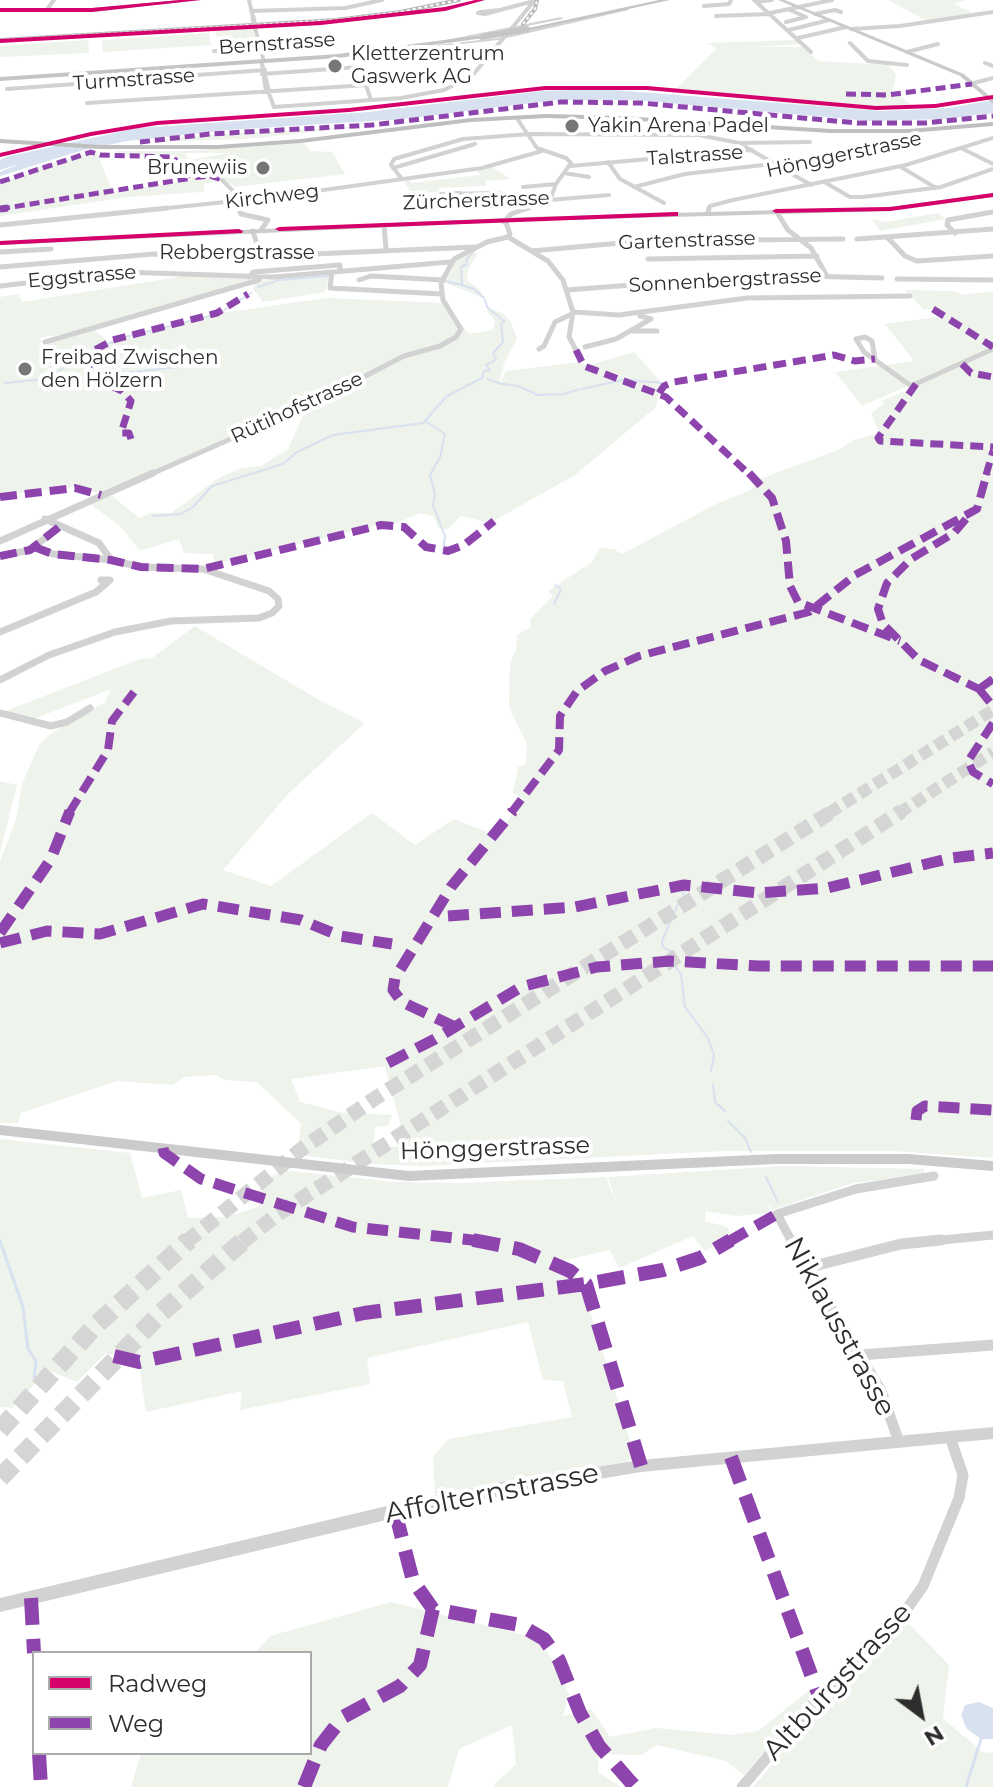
<!DOCTYPE html>
<html>
<head>
<meta charset="utf-8">
<style>
	body { margin:0 }
	#map { position:relative; width:993px; height:1787px; overflow:hidden; background:#fff; font-family:Montserrat,sans-serif }
	canvas { display:block }
	.legend { position:absolute; left:32px; top:1651px; width:280px; height:104px; box-sizing:border-box; background:#fff; border:2px solid #ababab; margin:0; padding:10px 14px; list-style:none; font-size:24px; color:#2d2d2d }
	.legend li { display:flex; align-items:center; gap:16px; height:40px }
	.legend b { width:40px; border:2px solid #ababab }
	.north { position:absolute; left:881px; top:1675px; width:80px; height:80px; -webkit-text-stroke:6px #fff; paint-order:stroke; rotate:148deg; font-size:22px; font-weight:700; line-height:32px; text-align:center; color:#2d2d2d }
	.north::after { content:''; display:block; margin:auto; width:28px; height:36px; background:#2d2d2d; clip-path:polygon(50% 0,100% 100%,50% 72%,0 100%) }
</style>
</head>
<body>
<div id="map">
<canvas width="993" height="1787"></canvas>
<ul class="legend">
<li><b style="height:10px;background:#d6006c"></b>Radweg</li>
<li><b style="height:10px;background:#8e44ad"></b>Weg</li>
</ul>
<div class="north">N</div>
</div>
<script>
const c = document.querySelector('canvas').getContext('2d');
c.lineJoin = 'round';
function fillPath(path, color) {
  c.fillStyle = color;
  c.fill(path, 'evenodd');
}
function shape(rows) {
  const path = new Path2D();
  for (const r of rows) {
    path.moveTo(r[0], r[1]);
    for (let i = 2; i < r.length; i += 2) path.lineTo(r[i], r[i + 1]);
  }
  return path;
}
function strokePath(path, color, width, dash) {
  c.strokeStyle = color;
  c.lineWidth = width;
  c.lineCap = dash ? 'butt' : 'round';
  c.setLineDash(dash || []);
  c.stroke(path);
}
function write(font, color, halo, rows, align = 'center') {
  c.font = font + ' Montserrat,sans-serif';
  c.lineWidth = 8;
  c.setLineDash([]);
  c.textBaseline = 'middle';
  c.strokeStyle = halo;
  c.fillStyle = color;
  for (const [text, x, y, turn = 0] of rows) {
    c.save();
    c.translate(x, y);
    c.rotate((+turn || 0) * Math.PI / 180);
    c.textAlign = isNaN(turn) ? turn : align;
    if (halo) c.strokeText(text, 0, 0);
    c.fillText(text, 0, 0);
    c.restore();
  }
}
const green = shape([
	[888,0,967,0,954,4,974,14,929,22],
	[253,28,257,46,220,49,215,31],
	[209,33,211,45,103,52,102,40],
	[88,40,89,53,0,57,0,46],
	[795,40,803,44,753,47,805,47,818,61,889,65,896,75,892,93,897,93,914,107,885,110,831,108,675,90,717,48,706,43],
	[366,126,246,139,144,142,191,136],
	[304,143,310,151,332,152,345,174,235,187,223,180,203,184,205,191,201,192,128,197,0,216,0,183,33,172,31,169,88,153,96,151,113,192,191,180,192,178,181,161,230,153,185,153,188,159,180,160,175,155,116,155,116,151,183,151],
	[491,167,511,179,485,181,486,186,438,188,439,191,413,195,403,180,408,179,412,183,480,175,476,169],
	[937,213,946,219,880,231,872,219,886,222],
	[471,252,478,253,468,270,467,280,480,290,484,298,443,282,451,272,455,260],
	[330,273,325,292,263,302,253,289,254,283,271,279],
	[191,275,257,278,191,299,174,301,177,305,81,332,43,337,39,338,42,342,39,344,49,351,51,350,47,344,94,330,108,341,88,353,99,378,101,376,91,354,107,343,222,313,327,298,443,303,469,334,493,330,495,321,486,310,492,309,504,314,511,322,517,339,504,363,498,388,506,371,580,362,587,366,634,352,664,386,659,391,656,407,575,475,490,523,461,516,448,529,439,528,433,516,420,513,393,525,375,526,215,564,213,554,184,553,179,539,140,551,121,527,89,503,111,495,139,518,151,513,171,513,219,478,241,468,261,466,288,449,306,409,314,403,103,494,73,487,0,496,0,297,18,294,22,302],
	[905,290,955,291,962,295,993,291,993,348,862,406,835,372,914,361,885,324,944,316,933,309,923,309],
	[993,352,993,1158,892,1151,724,1151,423,1166,371,1164,297,1155,301,1124,257,1082,224,1080,216,1075,185,1077,173,1085,117,1081,21,1113,18,1123,0,1123,0,862,16,819,22,784,39,745,50,734,105,702,111,689,31,720,3,712,140,659,152,658,195,626,319,700,365,723,288,794,223,870,271,886,372,813,415,845,454,819,485,831,502,830,522,798,513,793,518,767,526,764,527,744,509,707,510,663,516,650,517,635,531,627,530,619,553,596,548,591,592,562,600,548,614,549,622,554,716,504,751,490,757,480,838,450,854,440,879,433,871,413,884,404,882,401],
	[385,1066,406,1145,373,1150,375,1127,387,1126,393,1115,344,1113,300,1102,291,1079],
	[0,781,17,785,0,853],
	[0,1139,130,1153,142,1198,181,1190,188,1218,226,1217,258,1207,262,1201,258,1192,262,1184,281,1170,395,1182,459,1183,606,1177,619,1210,608,1177,782,1166,924,1169,923,1175,853,1183,772,1210,770,1204,768,1213,736,1216,706,1211,705,1221,727,1227,731,1234,705,1251,693,1236,619,1268,610,1250,566,1260,583,1288,636,1460,435,1494,433,1456,449,1439,572,1417,563,1381,543,1380,528,1322,367,1358,370,1384,240,1410,242,1391,146,1412,139,1365,106,1353,77,1382,47,1370,13,1408,0,1407],
	[391,1602,536,1638,556,1664,569,1694,563,1716,591,1709,610,1737,656,1728,731,1735,758,1731,812,1688,808,1700,744,1775,726,1761,657,1745,641,1755,598,1754,598,1772,621,1787,492,1787,516,1764,512,1725,459,1749,448,1787,131,1787,141,1753,310,1753,310,1653,255,1653,270,1636],
	[906,1621,949,1665,943,1718,982,1752,993,1753,993,1787,753,1787,823,1704]
]);
const water = shape([
	[601,89,881,111,949,108,993,100,993,113,944,119,870,121,635,100,555,100,403,119,228,130,127,141,80,151,0,176,0,172,19,164,0,168,0,160,6,157,137,128,368,112,542,91],
	[979,1702,993,1708,993,1739,981,1739,967,1729,961,1715,965,1705]
]);
const streamFar1 = shape([
	[5,40,238,27],
	[473,252,466,260,467,264,461,267,462,285,474,289,484,298],
	[445,281,462,285],
	[258,287,279,280,330,276],
	[485,300,487,307,504,321,501,324,503,342,493,353,496,359,492,362],
	[211,363,126,373,97,364,92,351,121,338,218,314,251,293],
	[488,379,501,384],
	[628,380,662,383],
	[5,383,45,379,88,354],
	[503,384,518,386,538,395,565,394,579,389],
	[582,389,623,380],
	[425,421,445,434,440,457,430,475,435,494,433,505,445,536,443,550],
	[153,516,181,514,193,507,212,486,283,464,297,452,333,435,423,423,447,396,482,378,484,371,490,370,486,365,490,363],
	[554,604,561,589,555,585],
	[676,958,674,953,663,947,662,941,678,904,684,900,683,893,689,889],
	[675,966,681,974,685,1007,708,1038,714,1055,711,1071],
	[713,1084,715,1102,725,1111],
	[728,1121,745,1138,751,1152],
	[766,1177,778,1202]
]);
const stream = shape([
	[0,1241,23,1307,28,1349,36,1361,34,1378],
	[966,1787,981,1739]
]);
const river = shape([
	[22,160,27,161,0,170,0,166,22,160]
]);
const motorwayTunnelFar2 = shape([
	[829,813,993,710],
	[899,813,993,752]
]);
const motorwayTunnelFar1 = shape([
	[186,1242,303,1148,374,1099,833,811],
	[242,1242,278,1214,902,811]
]);
const motorwayTunnel = shape([
	[0,1430,94,1327,189,1240],
	[0,1478,161,1313,244,1240]
]);
const minorFar4 = shape([
	[754,0,811,52],
	[756,2,772,0],
	[704,6,729,4,731,0],
	[48,8,54,0],
	[500,10,485,14,478,13,481,12,500,10],
	[500,10,534,1],
	[251,11,345,8,382,0],
	[770,13,832,0],
	[815,14,835,10,841,12],
	[716,16,769,14],
	[786,22,806,17,790,10],
	[851,29,900,26,993,12],
	[789,30,829,20],
	[798,38,846,27],
	[850,43,868,61,907,65],
	[214,51,328,44],
	[907,52,938,44],
	[985,63,993,66],
	[262,74,360,67,371,100],
	[974,83,993,78],
	[7,89,265,70],
	[268,91,274,107,401,98,444,90,472,76,535,0],
	[266,92,262,64,269,91],
	[87,103,367,85],
	[518,120,537,148,566,158,571,163,556,184,550,200,523,210],
	[740,143,810,142],
	[961,148,993,164],
	[608,162,620,179,664,203],
	[570,166,752,150],
	[901,167,936,188],
	[393,168,475,144],
	[564,173,589,177],
	[402,179,391,165,394,159,463,139,530,134,699,135,739,143,811,185],
	[222,180,234,192,237,202],
	[826,183,850,197,863,197,941,187,993,169],
	[523,187,556,184],
	[634,187,685,174,885,151],
	[460,193,441,194,497,193,544,202],
	[550,200,609,195],
	[238,202,240,210],
	[149,210,273,197,482,168,542,151],
	[709,210,710,206,733,200,906,165,993,138]
]);
const minorFar3 = shape([
	[239,208,241,214,268,220,261,230],
	[776,211,788,230,811,248,827,276],
	[708,213,709,208],
	[504,222,511,214,528,208],
	[0,225,168,208],
	[384,225,386,249],
	[253,231,260,255],
	[955,233,947,225,948,220,993,212],
	[508,237,548,261,563,280,573,312,569,337,576,350],
	[888,238,905,256,917,261,993,256],
	[857,239,993,229],
	[531,251,643,241,843,239],
	[0,252,51,249],
	[648,259,817,256],
	[0,267,154,254,290,255,475,247],
	[332,272,330,288,442,294],
	[249,277,253,272,340,265,340,271],
	[897,279,993,280],
	[359,280,371,276,443,280],
	[0,286,121,272,274,277,450,262],
	[567,290,761,275,882,278],
	[573,312,619,315,747,298,910,296],
	[631,331,657,331],
	[45,342,259,280],
	[585,347,616,339,651,319,640,316],
	[539,349,544,346,555,322,572,314],
	[875,359,872,341,865,337,856,339,864,352,911,386,993,349],
	[149,475,317,401,404,356,440,346,456,337,461,329,443,300,441,283,454,259,487,242,508,237,510,234,505,220]
]);
const minorFar2 = shape([
	[45,519,99,543,111,560],
	[0,541,153,473],
	[0,556,30,550,59,527],
	[0,632,96,592,110,580,101,580,105,584],
	[0,680,49,655,115,632,171,621,259,618,272,613,279,606,278,599,269,591,203,569,141,567,111,560,53,554,34,547],
	[0,713,51,726,67,722,90,708]
]);
const minorFar1 = shape([
	[792,1242,777,1214,856,1189,934,1176],
	[921,1242,993,1235]
]);
const minor = shape([
	[791,1240,881,1391,899,1442],
	[806,1268,901,1244,941,1240],
	[860,1355,993,1345],
	[742,1787,819,1696,909,1606,923,1586,959,1498,963,1475,950,1437]
]);
const tertiary = shape([
	[247,0,251,0,255,18,251,17,247,0],
	[627,8,629,10,498,40,352,56,350,55,498,38,627,8],
	[561,17,563,19,443,42,441,41,561,17],
	[255,27,257,28,266,62,262,61,253,28,255,27],
	[993,1427,993,1439,641,1472,511,1494,395,1518,0,1612,0,1598,395,1504,511,1480,641,1460,993,1427]
]);
const secondary = shape([
	[182,0,201,0,92,12,0,12,0,8,92,8,182,0],
	[778,0,785,0,964,74,993,99,993,104,960,76,778,0],
	[993,193,993,197,890,211,527,221,0,245,0,241,527,217,890,207,993,193],
	[0,1125,409,1171,776,1154,908,1154,993,1161,993,1171,908,1164,776,1164,409,1181,0,1135,0,1125]
]);
const primary = shape([
	[659,0,670,0,527,31,524,29,659,0],
	[482,35,484,38,338,58,0,81,0,77,338,54,482,35]
]);
const motorway = shape([
	[546,114,621,116,831,129,909,129,993,122,993,126,909,133,831,133,621,120,546,118,471,122,301,143,218,149,101,149,0,143,0,139,101,145,218,145,301,139,471,118,546,114]
]);
const tram = shape([
	[0,9,84,10,190,0]
]);
const rail = shape([
	[523,24,535,9,537,0],
	[0,40,335,20,400,12,459,0]
]);
const tertiaryBridge = shape([
	[253,17,255,28]
]);
const primaryBridge = shape([
	[482,37,527,29]
]);
const quietFar4 = shape([
	[846,94,887,95,972,84],
	[140,142,210,134,372,125,561,102,641,103,857,123,925,123,993,116],
	[0,182,91,152,100,155,173,157,192,178,210,176,222,180],
	[0,209,192,178]
]);
const quietFar3 = shape([
	[0,209,8,208],
	[933,309,993,347],
	[576,350,584,366,666,397,750,475],
	[962,364,971,373,993,377],
	[916,384,878,438,880,441,993,447],
	[659,393,664,386,674,382,834,355,855,361,875,359],
	[131,439,129,433,121,433,131,401,122,391,105,383,92,362,91,352,113,340,217,313,248,294],
	[986,475,993,451]
]);
const quietFar2 = shape([
	[749,473,772,498,786,541,790,586,798,602,900,641],
	[0,497,75,488,101,495],
	[966,519,954,533,911,559,887,583,878,609,883,624,919,660,979,689],
	[34,547,53,554,111,560,141,567,203,569,381,525,404,527,426,547,448,551,464,545,494,521],
	[0,556,30,550,59,527],
	[979,689,993,706],
	[979,689,993,679],
	[993,723,968,761,973,772,993,784],
	[69,813,108,750,112,721,134,692],
	[511,813,559,750,560,716,577,691,605,671,639,656,809,612,855,575,977,509,987,473]
]);
const quietFar1 = shape([
	[448,916,575,907,684,885,759,893,827,888,951,858,993,853],
	[0,933,51,859,70,811],
	[0,943,47,931,100,934,203,904,301,920,340,936,392,944],
	[455,1027,402,1002,393,990,395,978,451,887,513,811],
	[388,1063,435,1039,521,987,597,967,670,961,759,966,993,966],
	[916,1120,917,1111,925,1106,993,1110],
	[163,1148,164,1153,201,1179,353,1227,491,1242],
	[728,1242,777,1214]
]);
const quiet = shape([
	[473,1240,519,1249,570,1271,586,1284,641,1466],
	[114,1356,139,1362,364,1313,586,1284,663,1270,700,1258,731,1240],
	[731,1457,819,1696],
	[395,1511,413,1581,433,1609,520,1625,544,1639,559,1660,580,1713,599,1746,635,1787],
	[31,1598,34,1653],
	[39,1753,41,1787],
	[304,1787,321,1745,343,1717,400,1686,420,1665,433,1609]
]);
const cycleway = shape([
	[180,0,201,0,92,12,0,12,0,8,92,8,180,0],
	[475,0,485,0,445,11,321,25,0,43,0,39,321,21,445,7,475,0],
	[545,86,647,86,876,106,935,104,993,95,993,99,935,108,876,110,647,90,545,90,349,112,157,125,91,136,0,157,0,153,91,132,157,121,349,108,545,86],
	[993,193,993,197,890,211,776,213,772,211,776,209,890,207,993,193],
	[675,212,678,212,678,216,279,231,275,229,279,227,675,212],
	[239,229,243,231,242,233,0,245,0,241,239,229]
]);
const markers = [
	[335,66,8,"#767676"],
	[572,126,8,"#767676"],
	[263,168,8,"#767676"],
	[25,369,8,"#767676"]
];
const farStreetnames = [
	["Bernstrasse",277,44,-4],
	["Turmstrasse",134,80,-4],
	["Hönggerstrasse",844,155,-12],
	["Talstrasse",695,156,-4],
	["Kirchweg",272,197,-7],
	["Zürcherstrasse",476,201,-2],
	["Gartenstrasse",687,241,-2],
	["Rebbergstrasse",237,253],
	["Eggstrasse",82,277,-5],
	["Sonnenbergstrasse",725,281,-3],
	["Rütihofstrasse",297,408,-25]
];
const farPoinames = [
	["Kletterzentrum",351,54],
	["Gaswerk AG",351,77],
	["Yakin Arena Padel",588,126],
	["Brunewiis",247,168,"right"],
	["Freibad Zwischen",41,358],
	["den Hölzern",41,381]
];
const streetNames = [
	["Hönggerstrasse",495,1149,-2]
];
const nearStreetnames = [
	["Niklausstrasse",839,1327,61],
	["Affolternstrasse",492,1494,-11],
	["Altburgstrasse",838,1682,-47]
];
fillPath(green, '#eef3eb');
fillPath(water, '#d8e1f0');
strokePath(streamFar1, '#d8e1f0', 2);
strokePath(stream, '#d8e1f0', 3);
fillPath(river, '#d8e1f0');
strokePath(motorwayTunnelFar2, '#d5d5d5', 12, [12, 6]);
strokePath(motorwayTunnelFar1, '#d5d5d5', 15, [15, 8]);
strokePath(motorwayTunnel, '#d5d5d5', 19, [19, 10]);
strokePath(minorFar4, '#d2d2d2', 4);
strokePath(minorFar3, '#d2d2d2', 5);
strokePath(minorFar2, '#d2d2d2', 7);
strokePath(minorFar1, '#d2d2d2', 9);
strokePath(minor, '#d2d2d2', 11);
fillPath(tertiary, '#d2d2d2');
fillPath(secondary, '#cbcbcb');
fillPath(primary, '#c5c5c5');
fillPath(motorway, '#bfbfbf');
strokePath(tram, '#b9b9b9', 2);
strokePath(rail, '#b9b9b9', 4);
strokePath(rail, '#fff', 2, [3]);
strokePath(tertiaryBridge, '#d2d2d2', 5);
strokePath(primaryBridge, '#c5c5c5', 6);
strokePath(quietFar4, '#8e44ad', 5, [10, 5]);
strokePath(quietFar3, '#8e44ad', 7, [13, 7]);
strokePath(quietFar2, '#8e44ad', 8, [17, 8]);
strokePath(quietFar1, '#8e44ad', 11, [21, 11]);
strokePath(quiet, '#8e44ad', 14, [27, 14]);
fillPath(cycleway, '#d6006c');
for (const [x, y, r, color] of markers) {
  const dot = new Path2D();
  dot.arc(x, y, r, 0, 2 * Math.PI);
  c.fillStyle = color;
  c.fill(dot);
  strokePath(dot, '#fff', 3);
}
write('20px', '#2d2d2d', '#fff', farStreetnames);
write('20px', '#2d2d2d', '#fff', farPoinames, 'left');
write('24px', '#2d2d2d', '#fff', streetNames);
write('28px', '#2d2d2d', '#fff', nearStreetnames);
</script>
</body>
</html>
